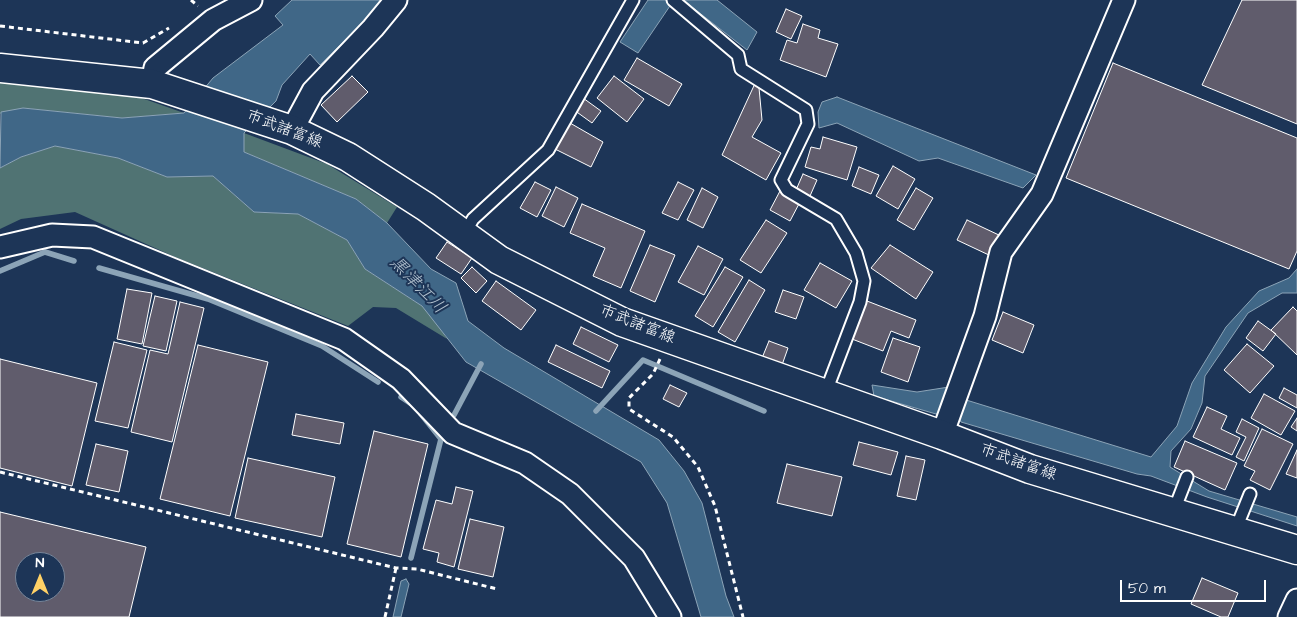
<!DOCTYPE html>
<html>
<head>
<meta charset="utf-8">
<style>
	body { margin:0 }
	#map { position:relative; width:1297px; height:617px; overflow:hidden; background:#1d3557; font-family:"Architects Daughter",sans-serif }
	canvas { display:block }
	.north { position:absolute; left:15px; top:552px; width:50px; height:50px; box-sizing:border-box; background:#1d3557; border:1px solid #77869a; border-radius:50%; rotate:0deg; font-size:14px; font-weight:700; line-height:20px; text-align:center; color:#fff }
	.north::after { content:''; display:block; margin:auto; width:18px; height:22px; background:#ffd166; clip-path:polygon(50% 0,100% 100%,50% 72%,0 100%) }
	.scale { position:absolute; left:1120px; top:580px; width:146px; height:22px; box-sizing:border-box; border:2px solid #fff; border-top:0; padding-left:6px; font-size:15px; line-height:18px; white-space:nowrap; color:#fff; -webkit-text-stroke:4px #1d3557; paint-order:stroke }
</style>
</head>
<body>
<div id="map">
<canvas width="1297" height="617"></canvas>
<div class="north">N</div>
<div class="scale">50 m</div>
</div>
<script>
const c = document.querySelector('canvas').getContext('2d');
c.lineJoin = 'round';
function fillPath(path, color) {
  c.fillStyle = color;
  c.fill(path, 'evenodd');
}
function shape(rows) {
  const path = new Path2D();
  for (const r of rows) {
    path.moveTo(r[0], r[1]);
    for (let i = 2; i < r.length; i += 2) path.lineTo(r[i], r[i + 1]);
  }
  return path;
}
function strokePath(path, color, width, dash) {
  c.strokeStyle = color;
  c.lineWidth = width;
  c.lineCap = dash ? 'butt' : 'round';
  c.setLineDash(dash || []);
  c.stroke(path);
}
function write(font, color, halo, rows, align = 'center') {
  c.font = font + ' "Architects Daughter","Klee One",sans-serif';
  c.lineWidth = 4;
  c.setLineDash([]);
  c.textBaseline = 'middle';
  c.strokeStyle = halo;
  c.fillStyle = color;
  for (const [text, x, y, turn = 0] of rows) {
    c.save();
    c.translate(x, y);
    c.rotate((+turn || 0) * Math.PI / 180);
    c.textAlign = isNaN(turn) ? turn : align;
    if (halo) c.strokeText(text, 0, 0);
    c.fillText(text, 0, 0);
    c.restore();
  }
}
const green = shape([
	[0,78,136,96,184,113,122,118,23,108,0,114],
	[244,133,327,164,397,207,387,223,356,199,244,152],
	[55,146,118,158,167,177,213,176,254,212,298,214,347,240,365,269,422,306,434,318,447,339,396,308,373,307,348,326,175,257,75,212,21,219,0,229,0,168,21,157]
]);
const water = shape([
	[292,0,382,0,368,17,320,65,310,54,282,85,276,101,244,133,244,152,356,199,387,223,431,269,456,283,468,321,504,348,659,440,684,471,702,503,726,596,734,617,701,617,667,503,641,462,466,362,422,306,365,269,347,240,298,214,254,212,213,176,167,177,118,158,55,146,21,157,0,168,1,112,23,108,122,118,184,113,213,78,283,25,275,16,292,0],
	[648,0,674,0,638,53,620,42,648,0],
	[683,0,717,0,757,32,747,50,683,0],
	[837,97,1036,175,1023,188,938,158,919,161,837,123,819,128,818,112,822,102,837,97],
	[1297,269,1297,293,1282,293,1248,313,1205,376,1202,403,1191,429,1171,451,1170,467,1209,491,1297,517,1297,526,1207,497,1151,476,1137,474,961,422,957,415,945,410,936,414,874,396,872,385,917,392,949,387,950,395,1151,457,1177,426,1192,383,1226,327,1259,291,1289,278,1297,269],
	[406,579,409,584,401,617,393,617,401,581,406,579]
]);
const stream = shape([
	[99,268,208,299,322,346,378,382],
	[0,271,45,252,74,261],
	[401,397,413,405],
	[596,411,643,360,764,411],
	[454,415,481,364],
	[411,558,441,439,421,414]
]);
const building = shape([
	[1242,0,1297,0,1297,124,1202,85,1242,0],
	[786,9,802,16,791,39,776,32,786,9],
	[803,24,820,30,818,38,838,44,826,77,780,60,787,40,797,43,803,24],
	[637,58,682,84,669,106,624,80,637,58],
	[1113,63,1297,138,1297,251,1289,269,1066,178,1113,63],
	[352,76,368,92,337,122,321,105,352,76],
	[614,76,644,99,627,122,597,98,614,76],
	[758,77,762,120,752,137,781,153,766,180,722,155,758,77],
	[583,98,601,111,592,123,574,110,583,98],
	[570,123,603,142,591,167,555,149,570,123],
	[823,137,857,147,847,180,805,167,811,147,820,149,823,137],
	[893,166,915,179,898,209,876,196,893,166],
	[859,167,879,175,871,194,852,186,859,167],
	[803,174,817,180,810,196,796,190,803,174],
	[535,182,551,190,537,217,520,208,535,182],
	[678,182,694,190,678,220,662,213,678,182],
	[556,187,578,198,564,227,542,216,556,187],
	[702,188,718,197,703,228,687,220,702,188],
	[916,188,933,198,914,230,897,220,916,188],
	[780,191,800,202,790,221,770,210,780,191],
	[582,204,645,231,621,288,593,276,605,248,570,233,582,204],
	[766,220,787,233,761,273,740,260,766,220],
	[967,220,1001,236,991,256,957,240,967,220],
	[447,242,472,258,461,274,436,258,447,242],
	[650,245,675,255,655,302,630,291,650,245],
	[890,245,933,272,916,299,871,268,890,245],
	[698,246,723,259,704,295,678,282,698,246],
	[820,263,852,281,836,308,804,290,820,263],
	[472,267,487,281,476,293,461,278,472,267],
	[725,267,743,277,713,327,695,316,725,267],
	[749,280,765,290,735,342,718,332,749,280],
	[496,281,536,310,521,330,482,301,496,281],
	[127,289,152,293,142,344,117,339,127,289],
	[783,290,804,297,796,319,775,312,783,290],
	[155,296,177,301,166,351,143,346,155,296],
	[867,301,916,320,909,338,891,331,883,351,852,339,867,301],
	[180,302,204,308,172,442,131,432,150,350,168,354,180,302],
	[1293,307,1297,311,1297,355,1271,330,1293,307],
	[1003,312,1034,325,1023,353,992,340,1003,312],
	[1258,321,1276,334,1263,351,1246,338,1258,321],
	[581,327,618,345,609,362,573,344,581,327],
	[893,338,920,347,908,382,881,372,893,338],
	[769,341,788,348,782,365,762,358,769,341],
	[114,342,147,350,128,428,95,421,114,342],
	[1247,344,1274,366,1250,393,1224,370,1247,344],
	[198,345,268,362,230,516,160,499,198,345],
	[556,345,610,371,602,388,548,362,556,345],
	[0,359,97,383,72,486,0,468,0,359],
	[670,385,687,393,679,407,663,399,670,385],
	[1284,388,1297,395,1297,408,1279,398,1284,388],
	[1264,394,1295,411,1281,435,1251,418,1264,394],
	[1207,407,1227,416,1221,429,1240,438,1232,455,1193,437,1207,407],
	[296,414,344,423,340,444,292,435,296,414],
	[1297,418,1297,431,1291,427,1297,418],
	[1242,419,1259,428,1244,461,1236,457,1246,437,1236,432,1242,419],
	[1262,429,1293,444,1270,490,1250,480,1255,471,1244,466,1262,429],
	[374,431,428,444,401,557,347,544,374,431],
	[1185,441,1237,463,1225,490,1174,467,1185,441],
	[859,442,898,452,891,475,853,465,859,442],
	[96,444,128,451,119,492,86,485,96,444],
	[1297,450,1297,478,1286,474,1297,450],
	[906,456,925,460,916,500,897,496,906,456],
	[248,458,335,477,322,537,235,518,248,458],
	[787,464,842,477,832,516,777,503,787,464],
	[456,487,473,491,454,567,437,562,439,553,423,549,436,500,452,504,456,487],
	[0,512,146,547,129,617,0,617,0,512],
	[25,562,55,562,55,592,25,592,25,562],
	[470,519,504,527,493,577,458,569,470,519],
	[1202,578,1238,593,1228,617,1221,617,1191,604,1202,578]
]);
const path = shape([
	[191,0,198,6],
	[0,26,143,43,169,28],
	[660,359,653,374,629,398,629,409,673,437,698,467,715,506,743,617],
	[0,472,396,568,417,569,497,589],
	[385,617,396,568]
]);
const lane = shape([
	[673,0,738,55,741,69,806,110,808,124,781,180,787,190,836,219,856,253,864,281,860,302,825,394],
	[464,234,473,219,548,150,633,0],
	[1173,513,1187,477],
	[1235,531,1250,494]
]);
const street = shape([
	[152,84,155,68,213,20,251,0],
	[292,130,313,91,373,28,396,0],
	[0,247,52,235,93,237,344,339,401,379,453,433,525,463,570,494,634,558,670,617],
	[942,435,985,316,1001,252,1042,194,1124,0],
	[1289,617,1297,600]
]);
const secondary = shape([
	[0,68,152,84,292,130,348,157,426,207,499,260,622,322,942,435,1030,469,1297,550]
]);
const streetNames = [
	["市武諸富線",284,130,21],
	["市武諸富線",637,325,22],
	["市武諸富線",1018,463,20]
];
const waterNames = [
	["黒津江川",417,286,46]
];
fillPath(green, '#507373');
fillPath(water, '#406787');
strokePath(water, '#8ca4b7', 1);
strokePath(stream, '#8ca4b7', 5.5);
fillPath(building, '#605c6c');
strokePath(building, '#fff', 1);
strokePath(lane, '#fff', 15);
strokePath(street, '#fff', 25);
strokePath(secondary, '#fff', 31);
strokePath(path, '#fff', 3, [5, 4]);
strokePath(lane, '#1d3557', 11);
strokePath(street, '#1d3557', 21);
strokePath(secondary, '#1d3557', 28);
write('16px', '#fff', '#1d3557', streetNames);
write('italic 18px', '#b3c2cf', '#1d3557', waterNames);
</script>
</body>
</html>
